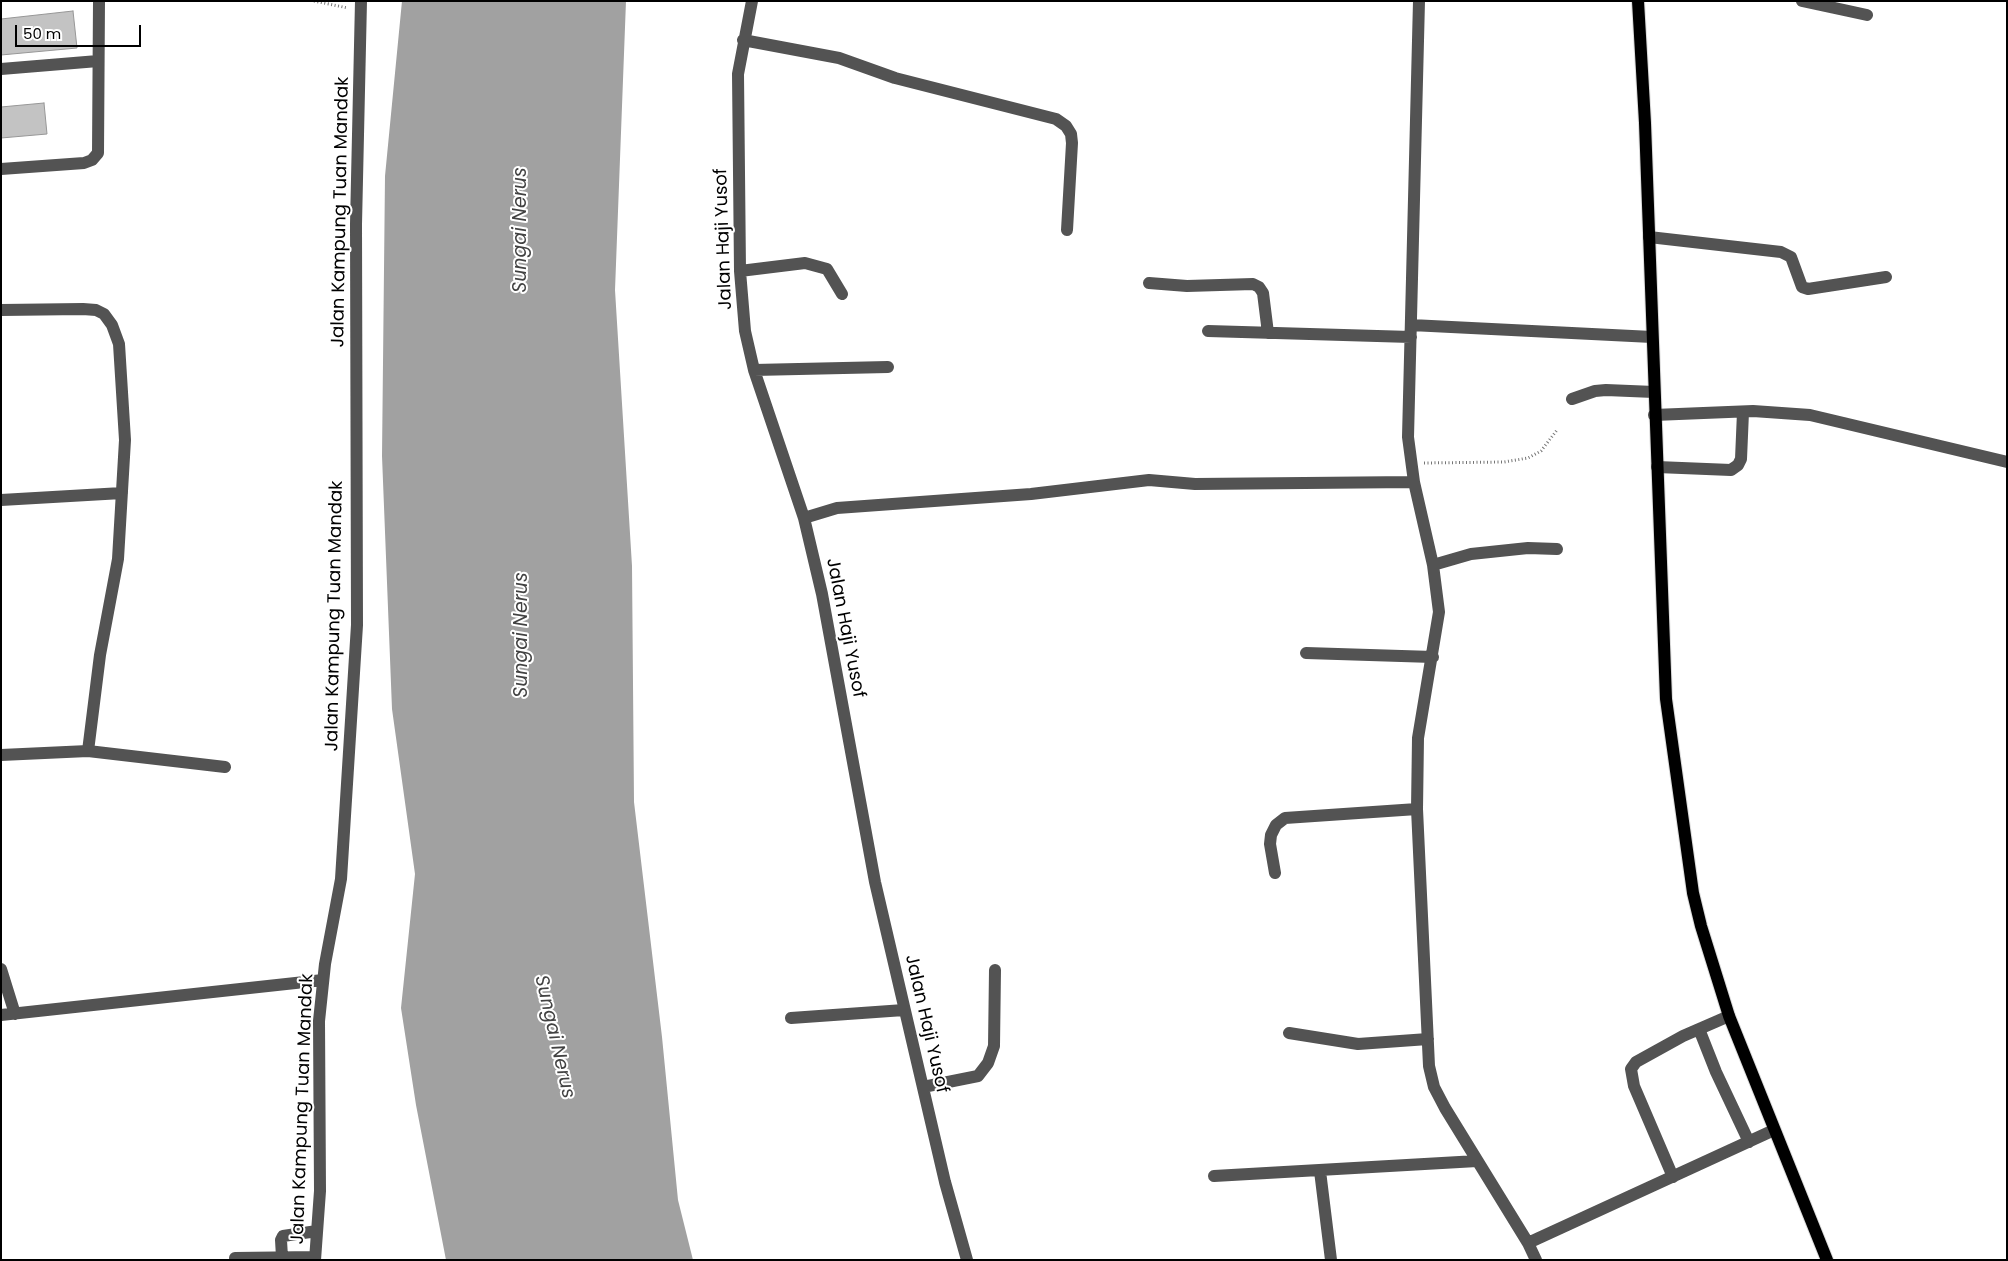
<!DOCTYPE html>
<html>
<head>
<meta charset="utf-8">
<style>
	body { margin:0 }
	#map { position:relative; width:2008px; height:1261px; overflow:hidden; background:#fff; font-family:Poppins,sans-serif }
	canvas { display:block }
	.frame { position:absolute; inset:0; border:2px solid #000; pointer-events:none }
	.scale { position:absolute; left:15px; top:25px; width:126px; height:22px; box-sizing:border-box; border:2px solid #000; border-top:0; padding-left:6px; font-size:15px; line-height:18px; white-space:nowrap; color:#000; -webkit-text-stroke:4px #fff; paint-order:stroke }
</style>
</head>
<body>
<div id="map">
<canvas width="2008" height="1261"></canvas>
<div class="frame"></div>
<div class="scale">50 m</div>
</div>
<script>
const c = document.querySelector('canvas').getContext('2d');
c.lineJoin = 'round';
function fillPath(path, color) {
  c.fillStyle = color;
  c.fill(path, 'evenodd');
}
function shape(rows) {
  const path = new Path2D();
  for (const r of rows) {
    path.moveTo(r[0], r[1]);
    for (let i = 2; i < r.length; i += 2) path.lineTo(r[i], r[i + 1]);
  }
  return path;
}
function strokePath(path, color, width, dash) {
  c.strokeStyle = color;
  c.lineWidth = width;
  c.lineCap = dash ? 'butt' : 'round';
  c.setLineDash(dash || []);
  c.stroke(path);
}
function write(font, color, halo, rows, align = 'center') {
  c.font = font + ' Poppins,sans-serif';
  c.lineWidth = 4;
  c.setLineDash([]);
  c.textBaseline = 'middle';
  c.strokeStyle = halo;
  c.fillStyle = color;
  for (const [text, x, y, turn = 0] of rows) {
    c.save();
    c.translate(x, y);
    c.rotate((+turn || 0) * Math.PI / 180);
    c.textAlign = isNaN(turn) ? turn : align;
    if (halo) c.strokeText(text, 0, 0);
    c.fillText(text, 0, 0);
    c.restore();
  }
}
const water = shape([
	[402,1,626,1,615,290,632,566,634,802,662,1037,678,1200,693,1260,446,1260,416,1105,401,1008,415,874,392,709,382,456,385,176]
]);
const building = shape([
	[73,11,77,48,1,55,1,19,73,11],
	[44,103,47,134,1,138,1,107,44,103]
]);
const path = shape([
	[314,1,348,8],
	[1424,463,1504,462,1528,458,1541,451,1557,430]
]);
const minor = shape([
	[752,1,738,74,740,271,745,331,754,370,804,518,822,594,875,882,945,1182,967,1260],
	[1419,1,1408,437,1414,482,1433,565,1439,612,1418,738,1417,809,1429,1066,1434,1087,1445,1108,1528,1243],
	[1802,1,1867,15],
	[743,40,839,58,895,78,1056,119,1066,126,1071,134,1072,143,1067,230],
	[1,69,98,61],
	[1,169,84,163,92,160,98,153,99,1],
	[1649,237,1781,252,1791,257,1802,287,1808,289,1886,277],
	[740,271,805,263,827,269,842,294],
	[1149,283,1187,286,1253,284,1259,287,1263,293,1268,333],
	[1,310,83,309,96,310,104,314,112,325,119,344,125,440,118,559,100,655,88,751,1,755],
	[1411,325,1652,337],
	[1208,331,1411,337],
	[754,370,888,367],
	[1572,399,1595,391,1606,390,1654,392],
	[1654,415,1753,411,1810,415,2007,462],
	[1657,467,1731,470,1738,465,1741,459,1743,412],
	[1,500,122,493],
	[804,518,837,508,1031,494,1149,480,1195,484,1414,482],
	[1433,565,1471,554,1528,548,1557,549],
	[1306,653,1433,657],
	[88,751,225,767],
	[1275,873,1270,844,1271,835,1276,825,1285,818,1417,809],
	[1,969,15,1014],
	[1,1015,323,980],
	[791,1018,904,1010],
	[1699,1029,1716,1072,1749,1142],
	[1289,1033,1358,1044,1428,1039],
	[923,1087,978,1076,988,1063,994,1046,995,970],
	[1320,1171,1331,1260],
	[1214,1176,1477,1161],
	[1673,1177,1634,1086,1631,1069,1636,1062,1683,1036,1729,1016],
	[282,1257,281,1240,283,1236,317,1231],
	[235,1258,315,1257],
	[315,1260,320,1191,319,1021,325,964,341,879,357,625,356,224,361,1],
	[1536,1260,1528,1243,1774,1130]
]);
const major = shape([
	[1638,1,1645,123,1666,699,1693,893,1701,926,1729,1016,1827,1260]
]);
const streetNames = [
	["Jalan Kampung Tuan Mandak",341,212,-89],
	["Jalan Haji Yusof",724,239,-92],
	["Jalan Kampung Tuan Mandak",335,616,-89],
	["Jalan Haji Yusof",845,628,79],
	["Jalan Haji Yusof",926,1024,77],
	["Jalan Kampung Tuan Mandak",303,1109,-88]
];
const waterNames = [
	["Sungai Nerus",521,230,-90],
	["Sungai Nerus",522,635,-90],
	["Sungai Nerus",554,1037,77]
];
fillPath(water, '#a1a1a1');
fillPath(building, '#c3c3c3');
strokePath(building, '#979797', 1);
strokePath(major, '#dbdbdb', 14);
strokePath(path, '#757575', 3, [1, 2.5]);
strokePath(minor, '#535353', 12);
strokePath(major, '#000', 12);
write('18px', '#000', '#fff', streetNames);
write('italic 19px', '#424242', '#fff', waterNames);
</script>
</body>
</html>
